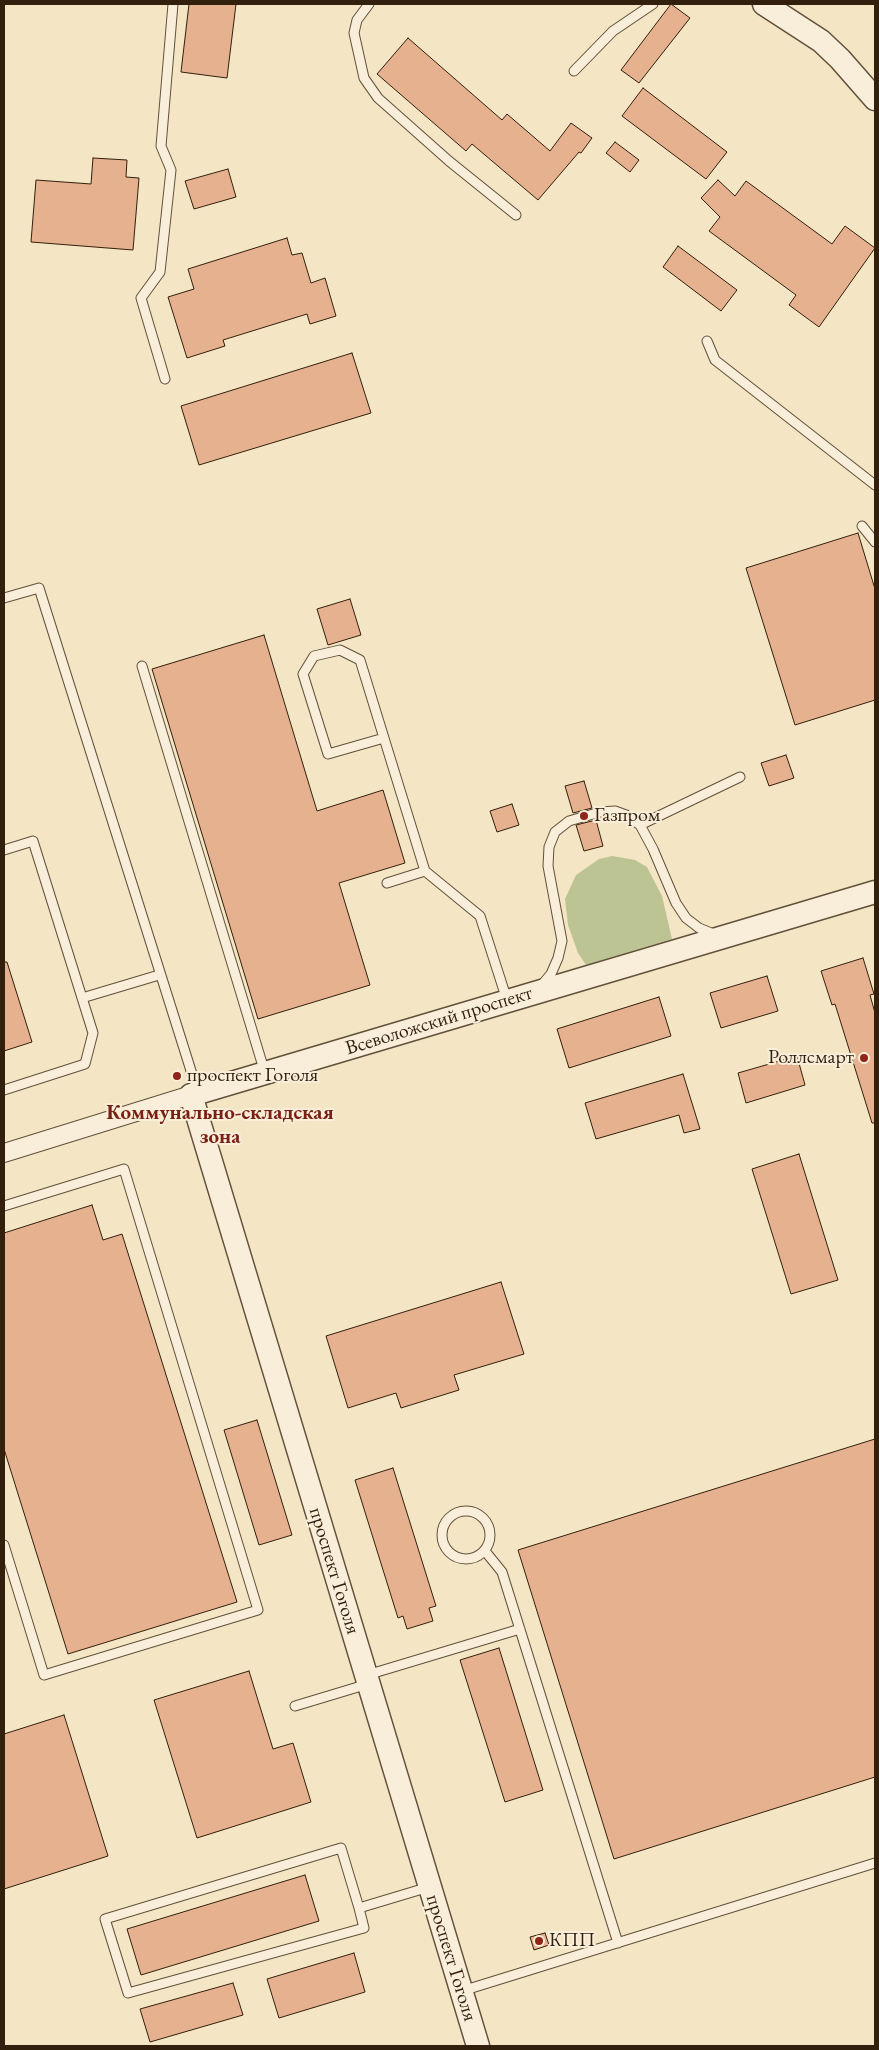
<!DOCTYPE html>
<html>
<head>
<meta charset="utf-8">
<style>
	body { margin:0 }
	#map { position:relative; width:879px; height:2050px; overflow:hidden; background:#f4e5c4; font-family:"EB Garamond",serif }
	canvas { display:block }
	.frame { position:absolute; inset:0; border:5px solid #321f0c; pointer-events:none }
</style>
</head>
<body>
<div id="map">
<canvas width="879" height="2050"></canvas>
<div class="frame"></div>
</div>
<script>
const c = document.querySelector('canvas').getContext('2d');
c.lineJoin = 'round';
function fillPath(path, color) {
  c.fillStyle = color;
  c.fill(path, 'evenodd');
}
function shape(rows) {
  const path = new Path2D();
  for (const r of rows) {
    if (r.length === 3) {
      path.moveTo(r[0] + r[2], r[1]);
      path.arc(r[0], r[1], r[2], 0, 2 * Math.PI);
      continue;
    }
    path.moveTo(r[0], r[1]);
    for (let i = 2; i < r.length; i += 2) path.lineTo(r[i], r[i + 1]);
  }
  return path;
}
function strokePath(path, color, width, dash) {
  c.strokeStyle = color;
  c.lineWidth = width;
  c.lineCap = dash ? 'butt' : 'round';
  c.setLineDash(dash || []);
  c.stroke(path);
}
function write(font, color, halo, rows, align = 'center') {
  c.font = font + ' "EB Garamond",serif';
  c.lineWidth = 4;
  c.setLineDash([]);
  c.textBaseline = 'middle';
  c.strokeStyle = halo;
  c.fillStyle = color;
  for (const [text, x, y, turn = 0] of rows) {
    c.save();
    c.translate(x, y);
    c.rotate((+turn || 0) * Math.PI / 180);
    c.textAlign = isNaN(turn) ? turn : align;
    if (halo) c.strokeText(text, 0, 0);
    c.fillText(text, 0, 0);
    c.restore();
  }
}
const green = shape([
	[612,856,635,860,647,867,662,896,672,939,586,965,578,953,568,925,565,899,576,875,599,859]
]);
const building = shape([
	[189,4,236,4,227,78,181,72,189,4],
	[671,4,690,18,639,83,621,70,671,4],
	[408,38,502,120,507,114,550,151,571,123,592,138,581,153,579,152,538,200,472,144,466,151,377,74,408,38],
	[643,88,727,152,706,179,622,116,643,88],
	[615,142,639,160,630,172,606,153,615,142],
	[93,158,127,160,126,177,139,178,133,250,31,242,36,180,91,184,93,158],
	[228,169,236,197,194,209,185,181,228,169],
	[718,180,735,196,746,181,832,244,845,226,875,248,819,327,789,305,796,295,709,231,720,217,701,198,718,180],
	[287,238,292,255,302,253,311,283,325,278,336,316,310,324,307,314,223,340,225,346,187,358,168,297,194,289,188,269,287,238],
	[678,246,737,290,721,311,663,267,678,246],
	[352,353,371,413,199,465,181,406,352,353],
	[858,533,875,589,875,700,795,725,746,568,858,533],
	[350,599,361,635,328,645,317,609,350,599],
	[264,635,317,811,383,790,405,863,339,883,370,985,258,1019,152,669,264,635],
	[786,755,794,778,769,786,761,763,786,755],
	[584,781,592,808,573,813,565,786,584,781],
	[512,804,519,825,497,832,490,811,512,804],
	[596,820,603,846,584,851,576,825,596,820],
	[863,958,874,994,870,995,875,1013,875,1123,872,1123,835,1004,832,1005,821,971,863,958],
	[4,962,7,962,32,1042,4,1051,4,962],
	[767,976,778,1011,721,1028,710,993,767,976],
	[659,997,671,1036,569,1068,557,1029,659,997],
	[797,1056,805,1085,746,1103,738,1073,797,1056],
	[683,1074,700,1129,684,1133,679,1115,596,1139,585,1103,683,1074],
	[799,1154,838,1280,791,1294,752,1169,799,1154],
	[92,1205,103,1240,122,1234,237,1602,68,1654,4,1449,4,1233,92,1205],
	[501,1282,524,1354,454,1375,459,1390,401,1408,396,1393,348,1408,326,1336,501,1282],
	[257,1420,292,1535,259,1545,224,1430,257,1420],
	[875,1439,875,1777,614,1859,518,1550,875,1439],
	[393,1468,436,1606,429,1608,433,1621,407,1629,403,1616,398,1618,355,1480,393,1468],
	[499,1648,543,1790,505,1802,460,1660,499,1648],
	[249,1671,273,1749,293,1743,311,1802,197,1838,154,1700,249,1671],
	[64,1715,108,1856,4,1889,4,1734,64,1715],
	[305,1875,319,1921,141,1975,127,1929,305,1875],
	[545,1933,549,1945,534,1950,530,1937,545,1933],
	[354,1953,365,1992,279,2018,267,1979,354,1953],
	[233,1983,243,2015,150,2042,140,2009,233,1983]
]);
const service = shape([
	[369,4,357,20,354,33,364,78,378,98,449,161,516,215],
	[574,71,613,31,653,4],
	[707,341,715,360,875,485],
	[165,379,141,298,160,272,171,170,161,146,173,4],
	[862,526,875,542],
	[4,598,39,588,198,1093],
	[142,666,265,1073],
	[384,738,328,754,303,674,314,656,340,650,360,660,384,738,425,871,480,916,507,1000],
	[640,825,740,777],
	[4,850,33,841,93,1033,85,1064,4,1090],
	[387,883,425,871],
	[541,986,551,974,558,958,562,941,548,866,549,847,555,832,569,821,600,812,615,811,626,815,640,825,653,849,676,903,686,918,699,928,716,935],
	[82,998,159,975],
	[4,1206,124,1169,258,1610,44,1675,4,1545],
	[466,1535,24],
	[485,1551,502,1572,618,1943],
	[367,1675,520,1629],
	[295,1706,368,1684],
	[359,1908,341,1848,105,1919,128,1993,364,1928,359,1908,429,1887],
	[462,1991,875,1863]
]);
const minor = shape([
	[4,1153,191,1095]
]);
const tertiary = shape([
	[764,4,821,41,840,59,875,99],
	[478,2046,191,1095,875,892]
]);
const markers = [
	[584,816,5,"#8f2418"],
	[864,1058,5,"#8f2418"],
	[177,1076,5,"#8f2418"],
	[539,1941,5,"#8f2418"]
];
const poiNames = [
	["Газпром",594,816],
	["Роллсмарт",854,1058,"right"],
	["проспект Гоголя",187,1076],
	["КПП",549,1941]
];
const streetNames = [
	["Всеволожский проспект",439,1021,-17],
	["проспект Гоголя",334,1571,73],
	["проспект Гоголя",451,1958,73]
];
const neighbourhoodNames = [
	["Коммунально-складская",220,1113],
	["зона",220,1137]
];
fillPath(green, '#bdc493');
fillPath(building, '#e5b18f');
strokePath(building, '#321f0c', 1);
strokePath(service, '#62503a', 11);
strokePath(minor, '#62503a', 20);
strokePath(tertiary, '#62503a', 25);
strokePath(service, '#f8eed9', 9);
strokePath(minor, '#f8eed9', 18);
strokePath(tertiary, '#f8eed9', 22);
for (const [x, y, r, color] of markers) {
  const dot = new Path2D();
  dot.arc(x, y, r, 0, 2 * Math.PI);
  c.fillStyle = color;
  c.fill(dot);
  strokePath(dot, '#f8eed9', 2);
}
write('20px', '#321f0c', '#f8eed9', poiNames, 'left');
write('20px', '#321f0c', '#f8eed9', streetNames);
write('bold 21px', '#7a1f14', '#f8eed9', neighbourhoodNames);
</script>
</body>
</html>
